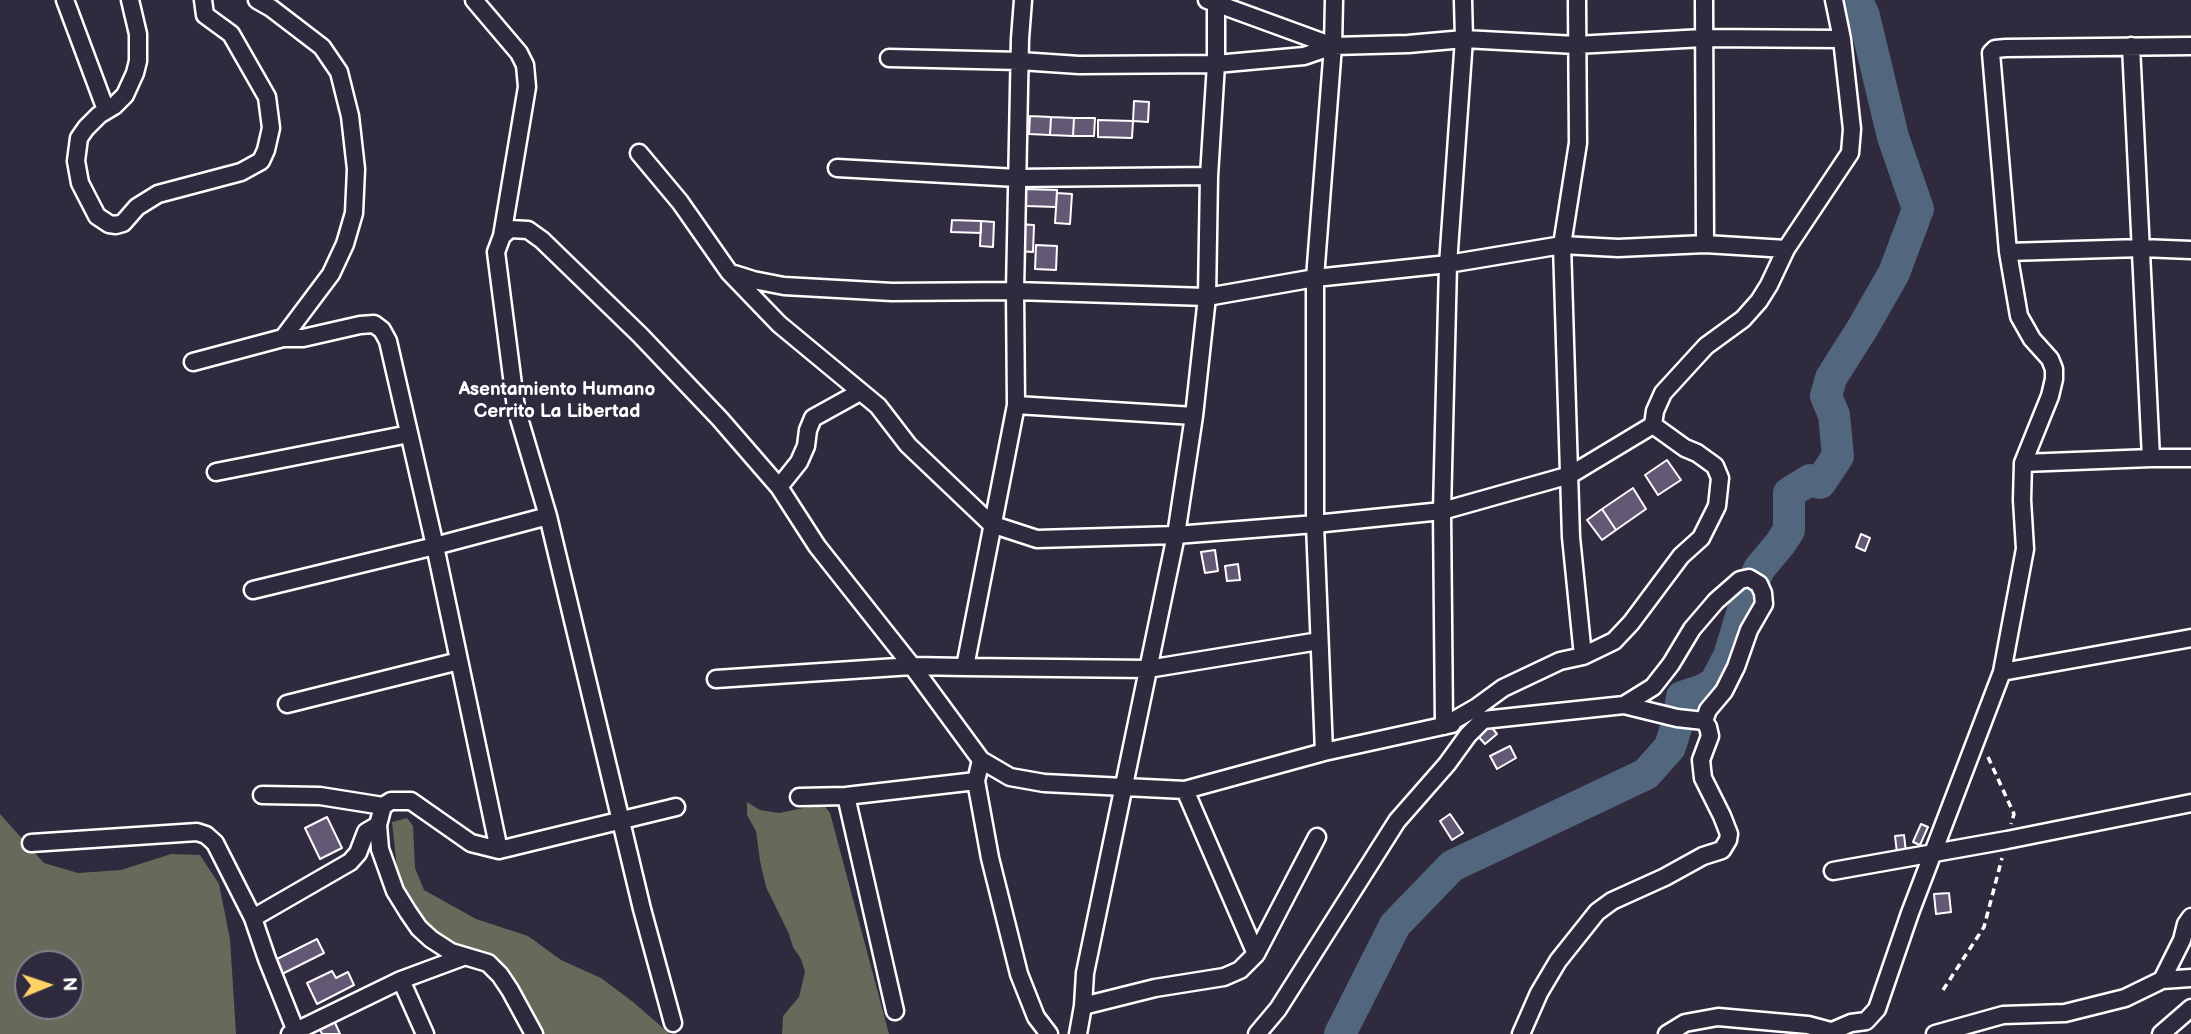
<!DOCTYPE html>
<html>
<head>
<meta charset="utf-8">
<style>
	body { margin:0 }
	#map { position:relative; width:2191px; height:1034px; overflow:hidden; background:#2f2a3d; font-family:"Balsamiq Sans",sans-serif }
	canvas { display:block }
	.north { position:absolute; left:14px; top:950px; width:70px; height:70px; box-sizing:border-box; background:#2f2a3d; border:2px solid #827f8b; border-radius:50%; rotate:88deg; font-size:19px; font-weight:700; line-height:28px; text-align:center; color:#fff }
	.north::after { content:''; display:block; margin:auto; width:24px; height:32px; background:#ffd166; clip-path:polygon(50% 0,100% 100%,50% 72%,0 100%) }
</style>
</head>
<body>
<div id="map">
<canvas width="2191" height="1034"></canvas>
<div class="north">N</div>
</div>
<script>
const c = document.querySelector('canvas').getContext('2d');
c.lineJoin = 'round';
function fillPath(path, color) {
  c.fillStyle = color;
  c.fill(path, 'evenodd');
}
function shape(rows) {
  const path = new Path2D();
  for (const r of rows) {
    path.moveTo(r[0], r[1]);
    for (let i = 2; i < r.length; i += 2) path.lineTo(r[i], r[i + 1]);
  }
  return path;
}
function strokePath(path, color, width, dash) {
  c.strokeStyle = color;
  c.lineWidth = width;
  c.lineCap = dash ? 'butt' : 'round';
  c.setLineDash(dash || []);
  c.stroke(path);
}
function write(font, color, halo, rows, align = 'center') {
  c.font = font + ' "Balsamiq Sans",sans-serif';
  c.lineWidth = 6;
  c.setLineDash([]);
  c.textBaseline = 'middle';
  c.strokeStyle = halo;
  c.fillStyle = color;
  for (const [text, x, y, turn = 0] of rows) {
    c.save();
    c.translate(x, y);
    c.rotate((+turn || 0) * Math.PI / 180);
    c.textAlign = isNaN(turn) ? turn : align;
    if (halo) c.strokeText(text, 0, 0);
    c.fillText(text, 0, 0);
    c.restore();
  }
}
const green = shape([
	[747,802,760,810,779,813,823,804,830,813,889,1034,782,1034,783,1016,799,997,805,972,801,959,793,947,789,934,766,887,760,861,756,831,747,815],
	[0,814,44,863,78,873,121,870,171,854,200,855,219,884,230,939,236,1034,0,1034],
	[28,964,70,964,70,1006,28,1006],
	[407,818,413,826,415,868,424,890,476,919,528,936,561,960,601,978,633,1002,670,1034,535,1034,490,969,422,936,401,905,392,822]
]);
const river = shape([
	[1340,1034,1395,925,1452,866,1646,774,1670,747,1678,721,1682,697,1703,690,1715,683,1729,656,1745,603,1759,569,1780,544,1789,530,1789,493,1810,480,1820,483,1838,456,1834,415,1826,396,1831,378,1862,329,1894,273,1918,209,1893,137,1864,16,1857,0]
]);
const building = shape([
	[1134,101,1149,102,1148,122,1133,121,1134,101],
	[1030,116,1051,117,1050,135,1029,134,1030,116],
	[1051,117,1074,118,1073,136,1050,135,1051,117],
	[1074,118,1095,118,1094,136,1073,136,1074,118],
	[1098,120,1133,121,1132,138,1098,137,1098,120],
	[1026,189,1057,190,1056,207,1026,206,1026,189],
	[1057,193,1072,194,1070,224,1055,223,1057,193],
	[952,220,981,221,981,233,951,232,952,220],
	[981,221,994,222,993,247,980,246,981,221],
	[1019,224,1034,225,1033,252,1018,251,1019,224],
	[1036,245,1057,246,1056,270,1035,269,1036,245],
	[1667,460,1681,480,1658,495,1645,475,1667,460],
	[1633,488,1646,509,1616,530,1602,509,1633,488],
	[1602,509,1616,530,1602,540,1587,520,1602,509],
	[1861,534,1870,538,1865,551,1856,547,1861,534],
	[1215,550,1218,571,1205,573,1201,552,1215,550],
	[1238,564,1240,580,1227,581,1225,566,1238,564],
	[1488,723,1497,734,1485,744,1476,734,1488,723],
	[1510,746,1516,758,1497,769,1490,756,1510,746],
	[1450,814,1463,833,1452,840,1440,821,1450,814],
	[327,817,342,848,320,859,305,828,327,817],
	[1921,824,1928,827,1920,845,1913,842,1921,824],
	[1904,835,1906,852,1897,853,1895,836,1904,835],
	[1949,893,1951,912,1936,914,1934,894,1949,893],
	[317,939,324,953,276,977,269,963,317,939],
	[332,971,336,978,348,972,354,985,317,1004,307,983,332,971],
	[332,1016,340,1034,322,1034,317,1023,332,1016]
]);
const path = shape([
	[1988,757,2014,814,2011,824],
	[1943,990,1984,927,2002,858]
]);
const minor = shape([
	[65,0,106,110],
	[130,0,138,34,138,61,135,73,125,95,114,106,99,115,86,128,79,138,76,161,80,183,97,216,109,224,116,225,123,223,137,207,158,194,241,172,261,161,266,150,271,128,267,97,231,34,205,15,203,0],
	[474,0,519,53,525,65,527,87,502,236],
	[1207,0,1333,46],
	[1463,0,1464,39,1448,264,1442,511,1444,726,1477,707,1503,688,1560,661,1583,656,1614,641,1631,623,1681,556,1701,538,1717,506,1720,478,1715,466,1697,453,1685,448,1653,425],
	[1577,0,1578,143,1562,245,1571,537,1583,656],
	[1704,0,1705,244],
	[2131,46,2151,458],
	[889,58,1020,61,1079,65,1216,64,1304,56,1333,46,1408,44,1464,39,1576,45,1703,38,1842,39],
	[639,153,680,202,729,272,779,324,878,406,908,445,991,524,1037,539,1176,535,1315,524,1442,511,1570,475,1653,425],
	[837,168,1017,178,1209,176],
	[2008,252,2141,248,2191,250],
	[734,274,753,280,784,286,892,292,1015,291,1207,297,1315,278,1448,264,1562,245,1618,248,1705,244,1786,249],
	[283,338,303,338,360,325,374,324,382,330,388,341,435,546,499,850],
	[193,362,283,338,331,274,345,244,354,213,356,169,350,116,339,72,322,47,271,8,257,0],
	[1016,405,1194,416],
	[1653,425,1655,411,1663,393,1706,346,1743,319,1759,301,1769,285,1786,249,1850,153,1852,129,1842,39,1834,0],
	[2023,463,2151,458,2191,458],
	[216,472,409,434],
	[779,487,799,462,806,446,808,430,813,418,860,392],
	[253,590,435,546,548,516],
	[965,667,1148,669,1319,641],
	[2002,672,2191,638],
	[716,679,912,666,965,667,1016,405,1015,291,1020,39,1023,0],
	[287,704,459,661],
	[1624,705,1677,718,1704,721],
	[1324,752,1452,724],
	[981,760,1010,777,1044,783,1185,790,1324,752,1315,524,1315,278,1333,46,1334,0],
	[1185,790,1256,954],
	[262,795,320,796,383,806,378,825,380,849,395,891,408,912,419,928,431,939,451,952,488,963,500,975,510,990,534,1034],
	[846,796,895,1011],
	[799,797,846,796,976,781],
	[383,806,391,801,411,801,471,843,499,850,676,807],
	[31,843,197,832,206,835,215,843,253,918,267,959,297,1034],
	[1833,871,2007,840,2191,803],
	[253,918,350,862,358,853,366,832,378,825],
	[401,980,425,1034],
	[2162,980,2191,978],
	[1083,1006,1155,988,1224,977,1240,970,1256,954,1317,837],
	[673,1023,642,909,548,516,516,408,496,252,502,236,510,229,528,230,542,240,640,335,720,419,779,487,817,546,912,666,981,760,976,781,990,858,1019,974,1036,1017,1049,1034],
	[1830,1032,1851,1023,1866,1021,1877,1009,1910,913,2002,672,2025,549,2022,500,2023,463,2050,396,2054,379,2054,369,2050,359,2032,339,2019,316,2008,252,1991,53,1995,49,2006,48,2191,46],
	[290,1034,401,980,463,957],
	[1078,1034,1083,1006,1085,973,1176,535,1194,416,1207,297,1209,176,1216,64,1216,0],
	[1257,1034,1278,1009,1397,821,1447,764,1468,735,1483,720,1624,705,1653,687,1671,664,1692,629,1716,601,1740,580,1749,578,1759,584,1763,593,1764,604,1749,630,1736,667,1724,691,1708,710,1704,721,1708,727,1710,736,1701,760,1703,778,1722,816,1729,834,1728,840,1722,850,1703,856,1665,877,1612,901,1597,912,1558,961,1539,993,1521,1034],
	[1667,1034,1685,1023,1718,1017,1808,1025,1838,1033],
	[1935,1034,2003,1015,2065,1013,2125,998,2162,980,2182,940,2186,924,2191,917],
	[2161,1034,2191,1008]
]);
const neighbourhoodNames = [
	["Asentamiento Humano",557,390],
	["Cerrito La Libertad",557,412]
];
fillPath(green, '#68695a');
strokePath(river, '#52667d', 32);
fillPath(building, '#645975');
strokePath(building, '#fff', 2);
strokePath(minor, '#fff', 21);
strokePath(path, '#fff', 3.5, [7, 5]);
strokePath(minor, '#2f2a3d', 16);
write('bold 19px', '#fff', '#2f2a3d', neighbourhoodNames);
</script>
</body>
</html>
